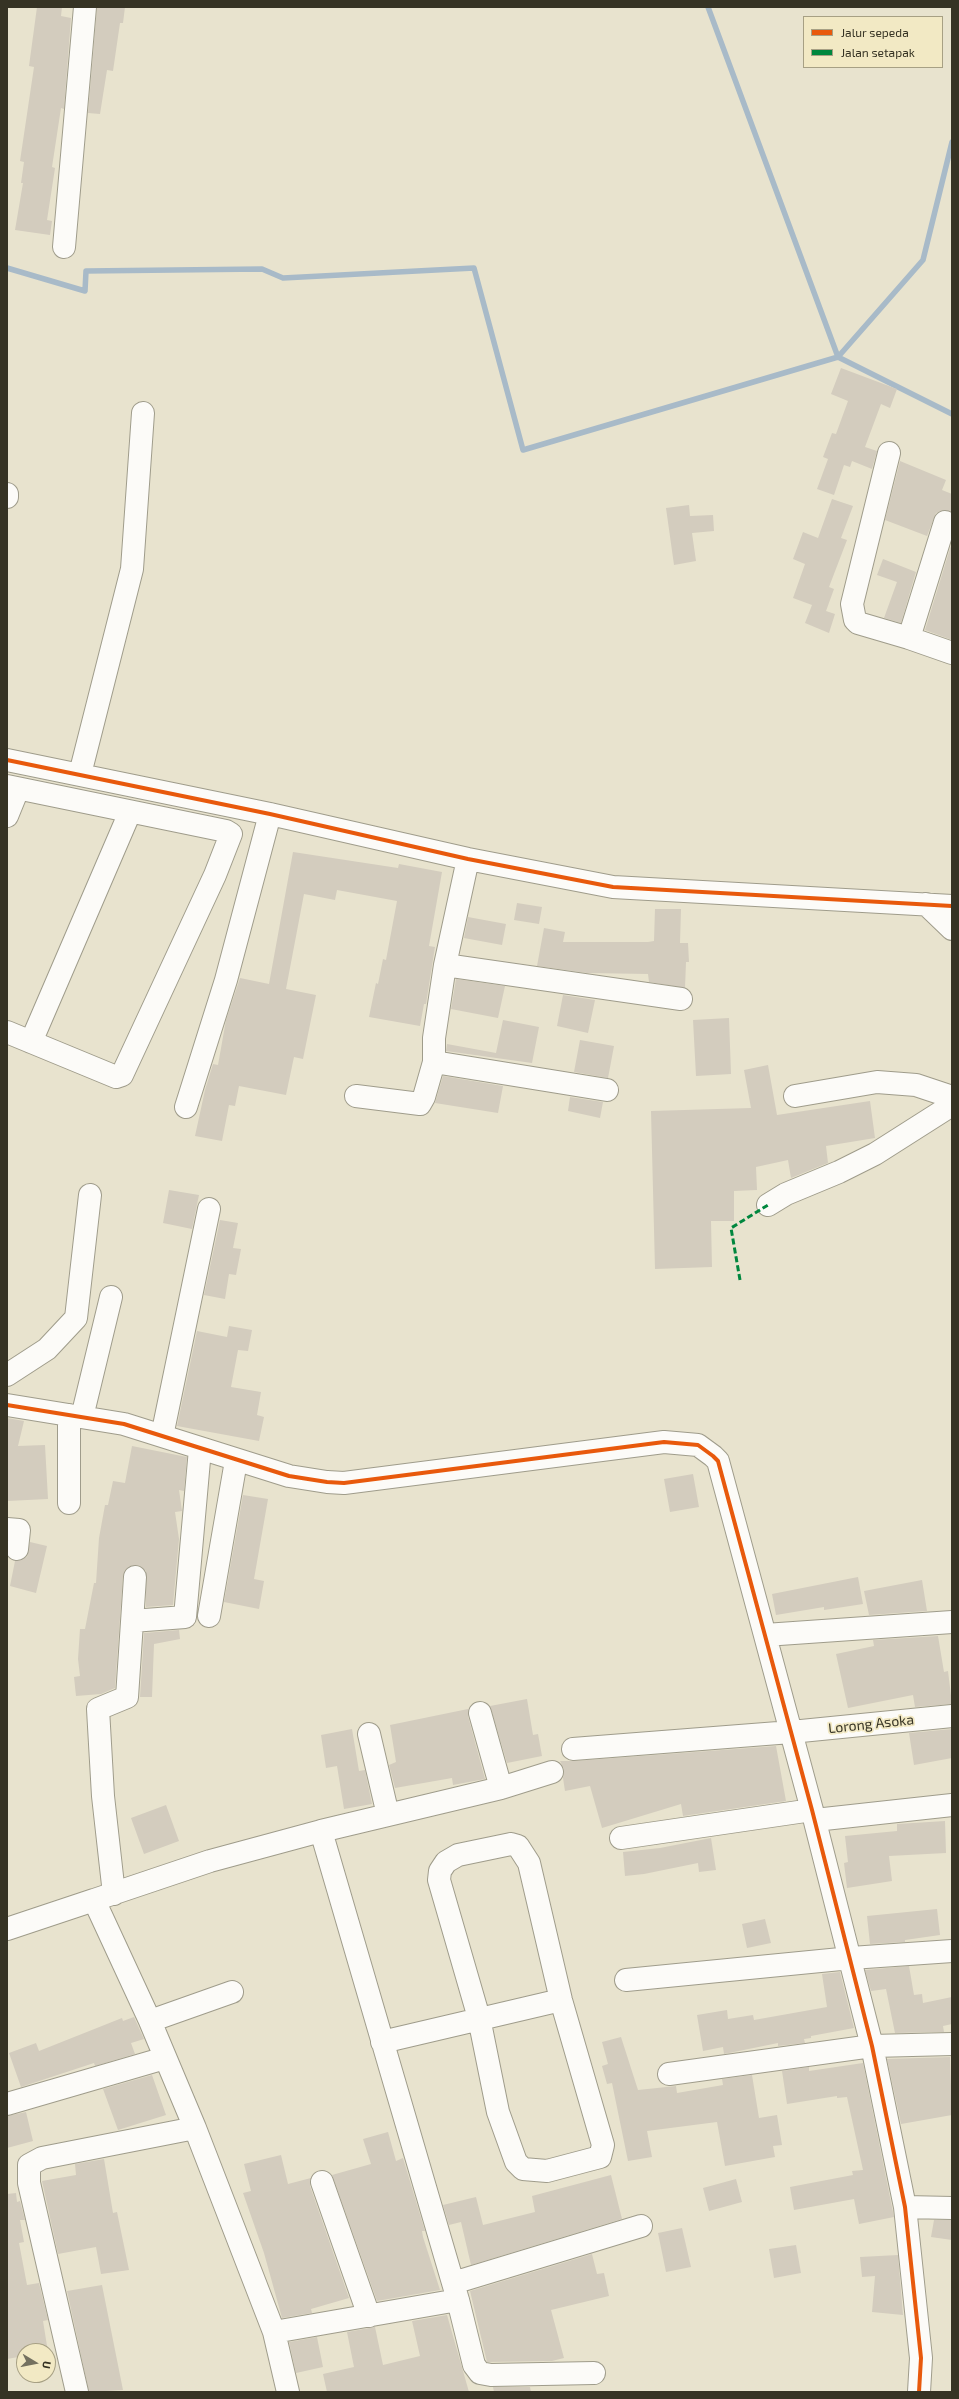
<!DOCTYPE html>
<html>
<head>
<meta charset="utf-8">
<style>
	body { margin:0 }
	#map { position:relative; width:959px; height:2399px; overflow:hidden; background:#e8e3ce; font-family:"Exo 2",sans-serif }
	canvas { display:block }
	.frame { position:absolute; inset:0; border:8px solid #363324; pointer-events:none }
	.legend { position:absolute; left:803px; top:16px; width:140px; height:52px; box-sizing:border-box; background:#f2e9c4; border:1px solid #a7a084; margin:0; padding:5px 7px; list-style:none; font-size:12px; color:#363324 }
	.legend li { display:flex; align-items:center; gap:8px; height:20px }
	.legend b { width:20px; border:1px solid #a7a084 }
	.north { position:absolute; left:16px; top:2343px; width:40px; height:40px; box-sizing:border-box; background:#f2e9c4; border:1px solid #a7a084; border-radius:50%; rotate:100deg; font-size:11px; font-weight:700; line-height:16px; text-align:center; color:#363324 }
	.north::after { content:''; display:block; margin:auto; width:14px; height:18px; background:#747160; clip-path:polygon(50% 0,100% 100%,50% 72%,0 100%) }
</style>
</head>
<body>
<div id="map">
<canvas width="959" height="2399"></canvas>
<div class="frame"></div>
<ul class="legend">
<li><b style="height:5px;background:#e8590c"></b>Jalur sepeda</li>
<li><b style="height:5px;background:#00873e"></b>Jalan setapak</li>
</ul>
<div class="north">U</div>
</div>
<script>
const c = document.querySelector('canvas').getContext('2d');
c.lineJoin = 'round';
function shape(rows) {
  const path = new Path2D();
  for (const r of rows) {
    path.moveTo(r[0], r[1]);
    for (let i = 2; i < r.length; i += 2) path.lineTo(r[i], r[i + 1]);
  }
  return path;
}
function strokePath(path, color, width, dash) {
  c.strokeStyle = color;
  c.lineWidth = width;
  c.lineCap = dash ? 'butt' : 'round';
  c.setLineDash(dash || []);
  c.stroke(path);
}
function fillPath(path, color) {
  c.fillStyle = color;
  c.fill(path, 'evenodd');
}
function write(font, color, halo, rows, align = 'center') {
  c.font = font + ' "Exo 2",sans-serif';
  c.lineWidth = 3.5;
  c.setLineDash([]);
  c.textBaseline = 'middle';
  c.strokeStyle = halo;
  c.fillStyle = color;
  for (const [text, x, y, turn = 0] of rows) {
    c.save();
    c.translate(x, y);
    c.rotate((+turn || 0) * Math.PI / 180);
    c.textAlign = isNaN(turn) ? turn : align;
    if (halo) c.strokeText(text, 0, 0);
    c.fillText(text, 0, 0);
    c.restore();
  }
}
const stream = shape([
	[708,7,838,357,952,414],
	[7,268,85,291,86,271,262,269,283,278,474,268,523,450,838,357,923,260,952,142]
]);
const building = shape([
	[37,7,62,7,61,16,71,18,64,109,61,108,52,167,55,168,47,220,52,221,50,235,15,230,23,183,21,183,24,162,20,161,34,67,29,66],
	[97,7,125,7,123,23,120,23,113,71,107,70,100,114,88,113],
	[841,368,897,389,890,408,881,404,865,447,877,451,872,469,852,461,850,467,844,465,834,495,817,489,828,459,823,457,832,433,836,434,848,401,831,394],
	[900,461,946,480,942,490,952,494,952,512,943,510,936,513,927,536,885,520],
	[832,499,853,506,841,538,847,540,829,587,834,589,826,611,835,614,829,633,805,623,812,605,793,598,805,564,793,559,803,532,818,538],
	[689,505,690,516,713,515,714,531,692,533,696,561,674,565,666,508],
	[952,542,952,640,925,630],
	[883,559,916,572,901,623,884,618,897,582,877,575],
	[293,852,398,868,399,864,442,872,429,946,435,947,426,1004,424,1004,420,1026,369,1017,376,983,378,984,383,959,386,960,397,901,337,890,335,900,304,894,286,989,316,995,303,1059,294,1057,286,1095,239,1086,235,1106,229,1105,222,1141,195,1136,205,1090,213,1064,218,1065,226,1020,240,978,269,984],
	[517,903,542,907,539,924,514,920],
	[655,909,681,909,680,943,688,943,689,962,686,962,685,988,649,982,648,974,587,973,537,966,544,928,565,932,563,942,648,942,654,941],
	[468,917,506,924,502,945,464,938],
	[456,979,505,986,498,1018,451,1009],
	[563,995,595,1000,588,1033,557,1026],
	[729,1018,731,1074,696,1076,693,1020],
	[503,1020,539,1027,532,1063,446,1051,447,1044,496,1053],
	[580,1040,614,1046,608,1078,574,1072],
	[768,1065,777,1115,870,1101,875,1138,826,1146,828,1163,791,1178,788,1160,756,1167,757,1190,734,1191,734,1221,711,1221,712,1267,655,1269,651,1111,751,1108,744,1070],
	[443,1076,503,1086,498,1113,435,1103],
	[570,1097,603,1102,600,1118,568,1111],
	[169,1190,199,1195,192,1229,163,1223],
	[220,1220,238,1223,233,1248,241,1249,236,1275,229,1274,225,1299,204,1295],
	[229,1326,252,1330,248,1351,238,1350,231,1387,261,1392,257,1415,264,1417,259,1441,177,1426,197,1331,227,1337],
	[7,1418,24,1421,18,1446,45,1445,48,1499,7,1501],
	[132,1446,187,1457,184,1491,179,1490,182,1511,175,1512,179,1539,173,1605,146,1607,146,1571,136,1565,125,1570,123,1576,115,1688,101,1694,76,1696,74,1677,80,1676,78,1659,80,1629,85,1629,94,1583,96,1583,99,1538,105,1505,108,1505,113,1481,125,1483],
	[693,1474,699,1507,670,1512,664,1479],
	[243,1495,268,1499,254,1579,264,1581,259,1609,224,1602],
	[30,1542,47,1546,36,1593,10,1586,15,1561,27,1557],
	[858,1577,863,1604,824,1610,824,1607,776,1615,772,1594],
	[922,1580,927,1611,869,1615,864,1591],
	[179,1630,180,1639,154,1644,152,1697,140,1697,144,1633],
	[938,1636,944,1672,948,1671,952,1704,915,1707,913,1695,848,1708,836,1654,874,1646,873,1640],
	[527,1699,533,1735,538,1734,542,1756,507,1763,490,1706],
	[468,1709,468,1716,485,1779,453,1785,452,1778,395,1788,389,1765,396,1762,390,1725],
	[352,1729,359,1771,365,1770,372,1804,344,1809,337,1766,326,1768,321,1735],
	[952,1729,952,1758,914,1765,909,1733],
	[776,1746,786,1801,683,1816,681,1804,602,1828,590,1786,565,1791,563,1778,564,1769,560,1761,574,1761],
	[166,1805,179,1841,144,1854,131,1818],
	[945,1821,946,1853,889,1856,892,1881,847,1888,844,1863,848,1862,845,1836,897,1831,897,1824],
	[711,1838,716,1870,699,1872,698,1863,644,1874,625,1876,623,1852,660,1848],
	[937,1909,940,1935,905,1940,905,1942,870,1944,867,1916],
	[765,1919,771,1943,747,1948,742,1924],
	[909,1966,914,1995,922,1994,923,2003,952,1997,952,2024,943,2026,944,2032,895,2033,886,1989,871,1991,865,1970],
	[840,1972,854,2028,811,2036,811,2038,804,2039,805,2043,778,2046,778,2043,724,2054,723,2047,703,2051,697,2015,727,2010,728,2019,753,2015,754,2020,827,2007,822,1974],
	[134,2017,144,2039,131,2043,135,2054,95,2066,94,2063,21,2087,9,2053,36,2043,39,2051,122,2018,123,2021],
	[621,2037,638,2090,676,2086,677,2093,723,2085,722,2079,752,2075,759,2118,777,2115,782,2145,773,2146,775,2157,725,2166,717,2122,647,2131,652,2157,628,2161,612,2083,607,2084,602,2066,608,2064,602,2042],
	[950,2057,952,2115,901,2124,887,2059],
	[863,2063,894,2217,859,2224,854,2199,794,2210,790,2187,853,2175,852,2171,863,2170,847,2097,837,2098,837,2096,787,2104,782,2071,809,2067,809,2071],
	[152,2075,166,2115,118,2130,103,2089],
	[26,2112,33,2141,7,2148,7,2116],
	[388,2132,396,2161,403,2158,425,2231,422,2231,423,2237,440,2290,377,2301,332,2175,371,2164,363,2139],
	[281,2155,288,2184,311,2178,310,2186,349,2298,311,2309,312,2313,282,2318,264,2253,243,2193,251,2191,244,2164],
	[104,2159,113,2213,117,2212,129,2270,101,2274,96,2247,58,2254,42,2181,76,2175,75,2164],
	[611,2175,622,2219,471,2265,461,2222,449,2225,443,2205,476,2197,483,2225,535,2212,532,2196],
	[736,2179,742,2202,709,2211,703,2188],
	[16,2193,17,2202,20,2201,25,2220,20,2220,24,2242,19,2243,27,2285,39,2283,48,2320,43,2321,48,2352,24,2351,24,2356,7,2359,7,2194],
	[934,2220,952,2220,952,2240,931,2237],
	[682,2228,691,2267,666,2272,658,2233],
	[796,2245,801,2273,774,2278,769,2249],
	[592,2254,597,2274,604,2273,609,2296,551,2310,564,2358,552,2361,487,2362,470,2291],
	[898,2255,903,2315,872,2312,875,2276,862,2277,860,2257],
	[102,2285,123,2390,89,2392,67,2291],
	[447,2315,469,2392,327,2392,323,2374,354,2367,347,2332,375,2327,383,2365,420,2356,412,2321],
	[317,2337,323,2367,296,2373,289,2342],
	[493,2387,530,2387,531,2392,494,2392]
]);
const minor = shape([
	[64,247,85,7],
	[889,453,852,604,855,620,858,623,909,638],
	[7,497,7,494],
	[945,522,909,638,952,653],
	[7,760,270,814,468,859,613,887,952,906],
	[80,774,132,569,143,413],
	[7,786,226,831,231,834,215,875,122,1075,116,1077,7,1032],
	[7,816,18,789],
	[468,859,445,965,434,1038,434,1062,607,1090],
	[926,904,952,929],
	[445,965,681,999],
	[31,1042,130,812],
	[356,1096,420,1104,424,1097,434,1062],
	[795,1096,877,1082,916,1085,952,1097],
	[186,1107,226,980,270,814],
	[768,1205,786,1194,839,1172,875,1154,952,1105],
	[7,1375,47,1349,76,1318,90,1195],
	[7,1405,124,1424,289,1476,327,1482,344,1483,664,1442,698,1445,713,1456,718,1461,812,1810,872,2046,905,2207,921,2358,919,2392],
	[82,1417,111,1297],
	[162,1436,209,1209],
	[69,1503,69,1415],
	[7,1529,19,1530,17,1549],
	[209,1616,236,1461],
	[132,1621,185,1617,200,1449],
	[765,1635,952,1622],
	[480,1713,501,1788],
	[369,1734,388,1815],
	[573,1749,791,1732,952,1716],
	[815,1820,952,1805],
	[321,1831,501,1788,552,1772],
	[621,1838,812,1810],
	[511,1844,518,1846,529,1863,561,2000,603,2145,600,2157,547,2171,523,2169,516,2162,498,2112,479,2018,439,1880,440,1871,446,1862,458,1855,511,1844],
	[114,1894,103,1796,98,1709,127,1697,135,1577],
	[94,1900,210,1861,321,1831,458,2300,274,2332],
	[7,1929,94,1900,150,2021,195,2128,274,2332,288,2392],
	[626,1980,851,1958,952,1951],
	[150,2021,232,1992],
	[382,2042,561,2000],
	[669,2074,872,2046,952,2044],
	[7,2104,165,2058],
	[322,2182,369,2316],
	[905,2207,952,2208],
	[453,2283,641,2226],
	[458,2300,474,2365,480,2373,491,2375,594,2373],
	[77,2392,29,2183,29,2165,42,2158,195,2128]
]);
const quiet = shape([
	[740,1280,731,1228,768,1205]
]);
const cycleway = shape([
	[7,760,270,814,468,859,613,887,952,906],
	[7,1405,124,1424,289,1476,327,1482,344,1483,664,1442,698,1445,713,1456,718,1461,812,1810,872,2046,905,2207,921,2358,919,2392]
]);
const streetNames = [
	["Lorong Asoka",871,1724,-6]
];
strokePath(stream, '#a8bac8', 5.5);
fillPath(building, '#d3ccbe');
strokePath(minor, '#9f9c8b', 24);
strokePath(minor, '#fcfbf8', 22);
strokePath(quiet, '#00873e', 3, [6, 3]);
strokePath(cycleway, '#e8590c', 4);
write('14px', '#363324', '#f2e9c4', streetNames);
</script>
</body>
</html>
